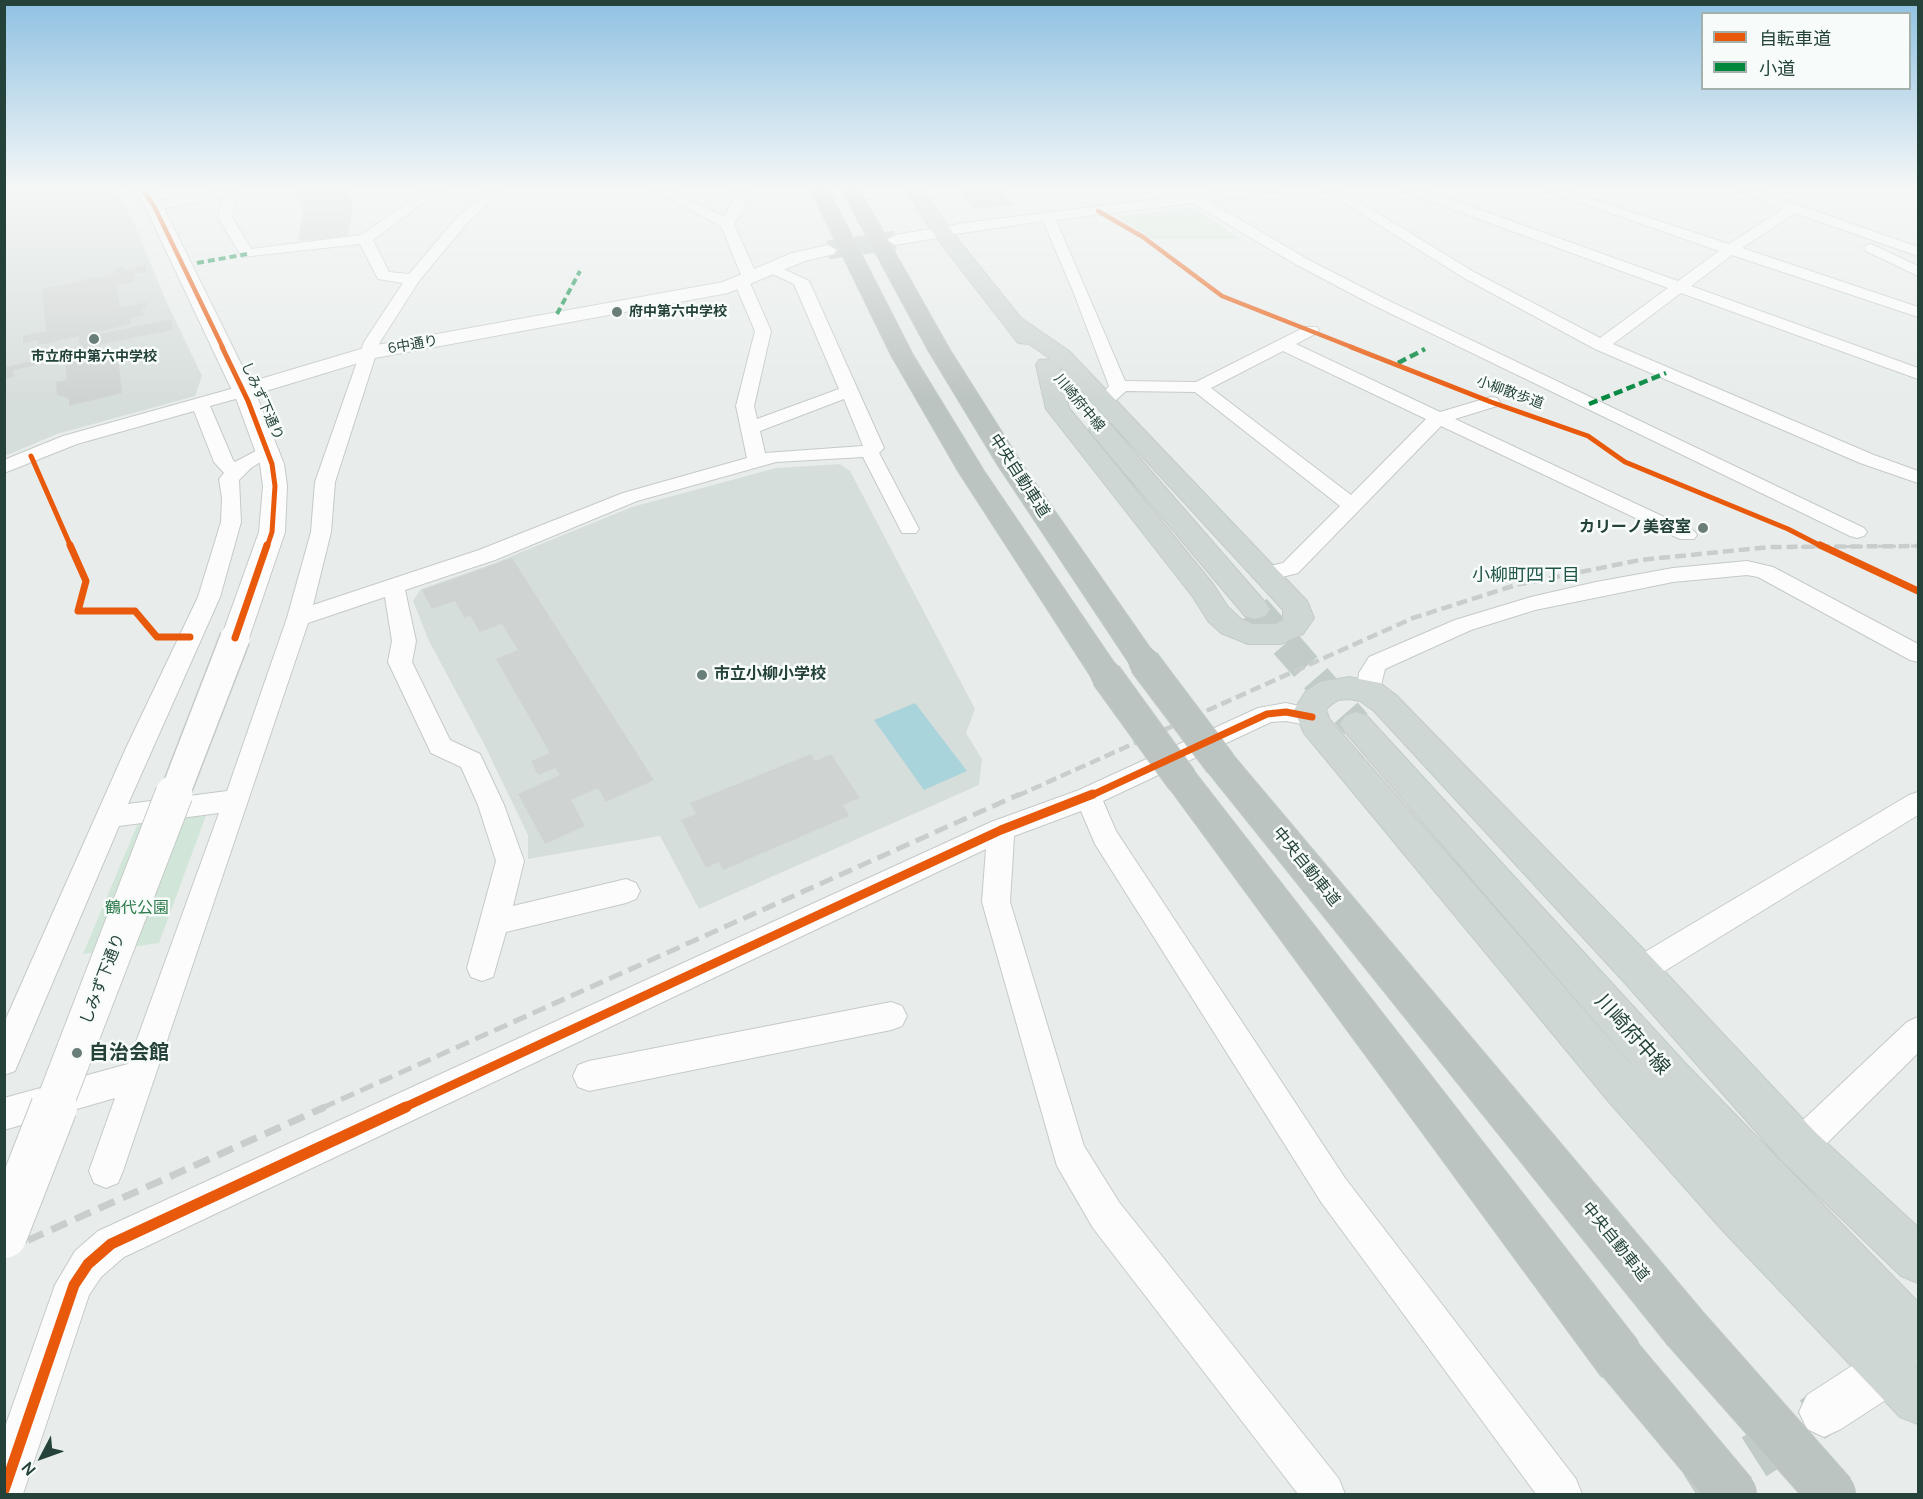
<!DOCTYPE html>
<html>
<head>
<meta charset="utf-8">
<style>
	body { margin:0 }
	#map { position:relative; width:1923px; height:1499px; overflow:hidden; background:#e8edeb; font-family:Manrope,"Noto Sans JP",sans-serif }
	canvas { display:block }
	.frame { position:absolute; inset:0; border:6px solid #24423a; pointer-events:none }
	.legend { position:absolute; left:1701px; top:12px; width:210px; height:78px; box-sizing:border-box; background:#f7fbf9; border:2px solid #a3b1ad; margin:0; padding:8px 10px; list-style:none; font-size:18px; color:#24423a }
	.legend li { display:flex; align-items:center; gap:12px; height:30px }
	.legend b { width:30px; border:2px solid #a3b1ad }
	.north { position:absolute; left:12px; top:1427px; width:60px; height:60px; -webkit-text-stroke:4px #f7fbf9; paint-order:stroke; rotate:229deg; font-size:16px; font-weight:700; line-height:24px; text-align:center; color:#24423a }
	.north::after { content:''; display:block; margin:auto; width:21px; height:27px; background:#24423a; clip-path:polygon(50% 0,100% 100%,50% 72%,0 100%) }
</style>
</head>
<body>
<div id="map">
<canvas width="1923" height="1499"></canvas>
<div class="frame"></div>
<ul class="legend">
<li><b style="height:8px;background:#e8590c"></b>自転車道</li>
<li><b style="height:8px;background:#00873e"></b>小道</li>
</ul>
<div class="north">N</div>
</div>
<script>
const c = document.querySelector('canvas').getContext('2d');
c.lineJoin = 'round';
function fillPath(path, color) {
  c.fillStyle = color;
  c.fill(path, 'evenodd');
}
function shape(rows) {
  const path = new Path2D();
  for (const r of rows) {
    path.moveTo(r[0], r[1]);
    for (let i = 2; i < r.length; i += 2) path.lineTo(r[i], r[i + 1]);
  }
  return path;
}
function strokePath(path, color, width, dash) {
  c.strokeStyle = color;
  c.lineWidth = width;
  c.lineCap = dash ? 'butt' : 'round';
  c.setLineDash(dash || []);
  c.stroke(path);
}
function write(font, color, halo, rows, align = 'center') {
  c.font = font + ' Manrope,"Noto Sans JP",sans-serif';
  c.lineWidth = 5;
  c.setLineDash([]);
  c.textBaseline = 'middle';
  c.strokeStyle = halo;
  c.fillStyle = color;
  for (const [text, x, y, turn = 0] of rows) {
    c.save();
    c.translate(x, y);
    c.rotate((+turn || 0) * Math.PI / 180);
    c.textAlign = isNaN(turn) ? turn : align;
    if (halo) c.strokeText(text, 0, 0);
    c.fillText(text, 0, 0);
    c.restore();
  }
}
const built = shape([
	[5,189,117,191,133,220,166,301,202,376,195,396,57,434,5,456],
	[840,464,850,471,975,709,966,733,982,759,979,785,699,909,660,836,528,859,528,835,483,742,429,641,413,601,421,589,492,564,632,507,776,468]
]);
const green = shape([
	[1192,207,1241,239,1152,239,1117,216],
	[211,802,159,943,83,954,143,811]
]);
const water = shape([
	[915,703,967,771,924,790,874,720]
]);
const building = shape([
	[295,189,347,189,353,205,348,236,298,241,303,211],
	[999,189,1012,205,974,209,961,192],
	[145,264,147,272,134,274,135,282,116,286,120,308,146,302,147,306,142,308,144,315,130,318,131,324,93,333,94,341,101,339,100,334,171,319,173,330,96,345,101,361,118,357,122,393,69,406,69,398,57,395,56,382,67,380,65,359,13,370,14,377,5,379,5,367,80,351,79,336,38,345,38,340,23,343,23,336,46,331,42,289,114,274,113,269,123,267,124,271],
	[512,558,654,780,606,802,598,788,571,800,585,826,545,844,518,794,560,775,556,768,538,775,531,761,550,753,496,659,518,650,502,624,480,632,470,615,465,618,455,601,432,609,422,590],
	[811,754,815,761,831,754,860,798,843,805,849,816,723,870,719,862,706,868,681,820,696,814,690,803]
]);
const tertiaryTunnelFar1 = shape([
	[828,250,895,240]
]);
const tertiaryTunnel = shape([
	[1696,1494,1824,1412]
]);
const primaryTunnel = shape([
	[1255,609,1356,724]
]);
const minor = shape([
	[231,189,238,193,232,217,251,249,361,235,426,189,442,189,373,240,389,272,409,274,458,216,489,189,504,189,468,222,419,281,380,342,335,482,331,532,313,605,479,550,623,493,747,458,736,406,755,331,734,282,742,277,721,226,651,189,668,189,725,217,737,189,751,189,743,211,734,224,758,278,750,283,771,331,754,406,757,419,839,389,794,284,768,272,765,269,773,264,809,281,884,448,879,453,919,529,916,533,902,533,863,457,776,462,637,501,495,560,405,590,416,641,412,662,450,740,480,754,504,805,524,861,513,906,626,879,636,883,640,891,636,899,626,903,506,932,493,977,482,981,471,977,467,968,496,861,478,805,461,767,431,753,388,662,392,641,385,597,308,623,123,1171,118,1183,106,1188,94,1183,89,1171,115,1098,4,1130,4,1098,128,1064,219,813,119,826,15,1071,4,1075,4,1023,126,748,198,597,221,522,222,498,219,479,224,473,214,462,194,411,77,444,4,473,4,460,63,436,238,387,250,387,253,391,250,395,210,406,233,460,235,462,269,444,279,450,251,468,239,480,241,522,220,597,128,804,227,791,287,618,311,532,315,482,364,342,403,283,378,279,360,244,242,257,218,217,223,198,154,210,147,206,154,202,231,189],
	[844,399,863,446,765,453,760,431,844,399],
	[1239,189,1278,189,1271,193,1209,201,1307,259,1383,298,1864,528,1867,532,1864,536,1857,538,1850,536,1371,304,1297,265,1192,203,1056,220,1125,381,1196,382,1305,327,1317,327,1319,330,1317,333,1296,344,1440,412,1491,397,1497,398,1500,402,1497,406,1455,419,1694,531,1697,535,1694,539,1680,539,1441,426,1298,573,1266,581,1258,579,1255,574,1258,569,1283,563,1340,506,1195,392,1126,391,1116,400,1104,400,1101,396,1109,386,1073,291,1043,221,942,236,935,232,937,229,964,223,1239,189],
	[1283,351,1426,419,1351,495,1211,388,1283,351],
	[1322,189,1338,189,1474,272,1600,338,1668,288,1405,192,1403,189,1422,189,1678,281,1719,251,1542,189,1562,189,1729,244,1783,209,1734,189,1753,189,1918,247,1918,256,1795,213,1742,248,1918,307,1918,317,1732,255,1691,286,1918,368,1918,379,1681,293,1613,344,1874,455,1918,471,1918,483,1860,463,1595,349,1464,278,1322,189],
	[1871,244,1918,266,1918,276,1866,251,1864,248,1866,245,1871,244],
	[1747,561,1773,567,1918,644,1918,662,1910,660,1758,577,1747,575,1673,582,1535,610,1471,630,1385,669,1378,697,1369,700,1360,697,1357,691,1359,673,1369,657,1455,620,1531,597,1596,582,1673,568,1747,561],
	[1286,703,1321,711,1324,717,1321,723,1312,726,1286,721,1271,722,1103,801,1116,831,1345,1178,1576,1479,1582,1494,1536,1494,1321,1202,1095,844,1081,811,1014,836,1010,902,1084,1146,1119,1202,1339,1479,1345,1494,1298,1494,1093,1228,1057,1166,982,902,986,849,124,1257,101,1277,89,1295,23,1494,4,1494,4,1430,55,1285,75,1251,98,1231,991,822,1079,790,1258,708,1286,703],
	[1918,792,1918,815,1650,980,1639,984,1628,980,1624,971,1628,962,1909,795,1918,792],
	[891,1002,902,1006,907,1016,902,1026,891,1030,589,1091,578,1087,573,1076,578,1065,589,1061,891,1002],
	[1918,1017,1918,1053,1811,1159,1799,1164,1787,1159,1782,1147,1787,1135,1907,1022,1918,1017]
]);
const tertiary = shape([
	[134,189,150,189,163,206,250,382,371,346,723,282,792,253,828,245,837,250,834,254,805,261,728,293,375,358,256,394,284,464,287,486,285,532,249,638,245,645,235,648,225,645,221,638,259,532,263,486,260,464,237,401,145,206,134,189],
	[942,227,951,232,948,236,895,245,886,240,895,235,942,227],
	[1918,1327,1918,1379,1841,1429,1824,1437,1807,1429,1799,1412,1807,1395,1901,1334,1918,1327]
]);
const primary = shape([
	[904,189,922,189,949,228,1021,318,1069,351,1307,601,1314,618,1303,634,1281,644,1248,644,1221,633,1208,621,1193,597,1046,409,1036,365,1039,360,1051,359,1029,344,1018,343,935,236,904,189],
	[1059,366,1283,610,1283,620,1276,624,1252,624,1241,619,1228,607,1213,584,1069,408,1059,366],
	[1101,422,1110,424,1265,602,1270,609,1265,616,1255,619,1245,616,1092,434,1089,429,1092,424,1101,422],
	[1349,677,1380,683,1396,695,1653,959,1815,1132,1918,1227,1918,1283,1901,1276,1783,1162,1625,983,1374,711,1360,701,1349,699,1338,700,1328,707,1326,710,1330,720,1655,1091,1345,732,1340,724,1345,716,1356,712,1367,716,1686,1064,1918,1302,1918,1361,1916,1361,1918,1363,1918,1424,1900,1417,1723,1231,1609,1102,1304,733,1294,710,1306,691,1320,682,1349,677]
]);
const motorway = shape([
	[810,189,828,189,913,355,984,471,1117,667,1121,675,1117,683,1106,686,1095,683,958,471,891,355,810,189],
	[841,189,859,189,950,350,1022,464,1155,655,1159,662,1155,669,1144,673,1133,669,997,464,928,350,841,189],
	[1220,750,1232,754,1702,1311,1710,1328,1702,1345,1685,1353,1668,1345,1208,772,1203,763,1208,754,1220,750],
	[1182,767,1194,771,1637,1340,1644,1358,1637,1376,1619,1383,1601,1376,1170,789,1165,780,1170,771,1182,767]
]);
const railFar3 = shape([
	[1790,547,1918,546]
]);
const railFar2 = shape([
	[1017,796,1413,618,1516,585,1640,560,1770,547,1918,546]
]);
const railFar1 = shape([
	[322,1108,1020,794]
]);
const rail = shape([
	[4,1251,325,1107]
]);
const tertiaryBridgeFar2 = shape([
	[174,796,235,638]
]);
const tertiaryBridgeFar1 = shape([
	[53,1108,174,794]
]);
const tertiaryBridge = shape([
	[4,1235,54,1107]
]);
const motorwayBridgeFar1 = shape([
	[1144,662,1220,763],
	[1106,675,1182,780]
]);
const motorwayBridge = shape([
	[1685,1328,1832,1494],
	[1619,1358,1733,1494]
]);
const quietFar1 = shape([
	[197,263,247,254],
	[557,314,580,271]
]);
const quiet = shape([
	[1398,363,1425,349],
	[1589,404,1666,373]
]);
const cyclewayFar4 = shape([
	[142,189,154,206,223,348],
	[1098,211,1143,237,1222,296,1354,348]
]);
const cyclewayFar3 = shape([
	[222,347,248,401,272,464,275,486,272,532,267,547],
	[1351,347,1491,402,1588,436,1625,462,1788,529,1823,547],
	[31,456,71,547]
]);
const cyclewayFar2 = shape([
	[70,545,86,581,78,611,135,611,157,637,190,637],
	[1820,545,1918,591],
	[235,638,267,545],
	[1090,796,1267,714,1286,712,1312,717]
]);
const cyclewayFar1 = shape([
	[403,1108,1001,830,1093,794]
]);
const cycleway = shape([
	[4,1490,74,1285,88,1264,111,1244,406,1107]
]);
const markers = [
	[617,312,6,"#697e78"],
	[94,339,6,"#697e78"],
	[1703,528,6,"#697e78"],
	[702,675,6,"#697e78"],
	[77,1053,6,"#697e78"]
];
const farPoinames = [
	["府中第六中学校",629,312],
	["市立府中第六中学校",94,357,"center"]
];
const farStreetnames = [
	["6中通り",413,345,-10],
	["小柳散歩道",1510,393,20],
	["しみず下通り",262,401,66],
	["川崎府中線",1079,403,50]
];
const streetNames = [
	["中央自動車道",1019,476,57],
	["中央自動車道",1306,867,51],
	["しみず下通り",103,979,-69],
	["中央自動車道",1615,1242,51]
];
const poiNames = [
	["カリーノ美容室",1691,528],
	["市立小柳小学校",714,675,"left"]
];
const parkNames = [
	["鶴代公園",137,909]
];
const neighbourhoodNames = [
	["小柳町四丁目",1526,576]
];
const nearStreetnames = [
	["川崎府中線",1632,1035,48]
];
const nearPoinames = [
	["自治会館",89,1053]
];
fillPath(built, '#d6dedb');
fillPath(green, '#d1e6d8');
fillPath(water, '#a9d4db');
fillPath(building, '#cfd4d2');
strokePath(tertiaryTunnelFar1, '#c1cbc8', 19, [19, 9]);
strokePath(tertiaryTunnel, '#c1cbc8', 46, [46, 23]);
strokePath(primaryTunnel, '#c1cbc8', 31, [31, 15]);
strokePath(minor, '#c5cac8', 2);
strokePath(tertiary, '#c5cac8', 2);
strokePath(primary, '#c3ccc9', 2);
strokePath(motorway, '#c3ccc9', 2);
fillPath(minor, '#fcfcfc');
fillPath(tertiary, '#fcfcfc');
fillPath(primary, '#cfd7d5');
fillPath(motorway, '#bcc4c2');
strokePath(railFar3, '#c9cdcc', 3, [7, 4]);
strokePath(railFar2, '#c9cdcc', 4.5, [11, 5]);
strokePath(railFar1, '#c9cdcc', 5, [14, 7]);
strokePath(rail, '#c9cdcc', 7, [17, 9]);
strokePath(tertiaryBridgeFar2, '#c5cac8', 32, []);
strokePath(tertiaryBridgeFar1, '#c5cac8', 39, []);
strokePath(tertiaryBridge, '#c5cac8', 48, []);
strokePath(motorwayBridgeFar1, '#c3ccc9', 33, []);
strokePath(motorwayBridge, '#c3ccc9', 50, []);
strokePath(tertiaryBridgeFar2, '#fcfcfc', 29);
strokePath(tertiaryBridgeFar1, '#fcfcfc', 37);
strokePath(tertiaryBridge, '#fcfcfc', 46);
strokePath(motorwayBridgeFar1, '#bcc4c2', 31);
strokePath(motorwayBridge, '#bcc4c2', 48);
strokePath(quietFar1, '#00873e', 4, [7, 4]);
strokePath(quiet, '#00873e', 4.5, [9, 4.5]);
strokePath(cyclewayFar4, '#e8590c', 4.5);
strokePath(cyclewayFar3, '#e8590c', 5);
strokePath(cyclewayFar2, '#e8590c', 7);
strokePath(cyclewayFar1, '#e8590c', 9);
strokePath(cycleway, '#e8590c', 11);
const sky = c.createLinearGradient(0, 0, 0, 399);
sky.addColorStop(0, '#8fc1e3');
sky.addColorStop(0.47, '#f5f7f6');
sky.addColorStop(1, '#f5f7f600');
c.fillStyle = sky;
c.fillRect(0, 0, 1923, 399);
for (const [x, y, r, color] of markers) {
  const dot = new Path2D();
  dot.arc(x, y, r, 0, 2 * Math.PI);
  c.fillStyle = color;
  c.fill(dot);
  strokePath(dot, '#f7fbf9', 2);
}
write('bold 14px', '#24423a', '#f7fbf9', farPoinames, 'left');
write('14px', '#24423a', '#f7fbf9', farStreetnames);
write('16px', '#24423a', '#f7fbf9', streetNames);
write('bold 16px', '#24423a', '#f7fbf9', poiNames, 'right');
write('16px', '#2d7a4b', '#f7fbf9', parkNames);
write('18px', '#1f5548', '#f7fbf9', neighbourhoodNames);
write('20px', '#24423a', '#f7fbf9', nearStreetnames);
write('bold 20px', '#24423a', '#f7fbf9', nearPoinames, 'left');
</script>
</body>
</html>
